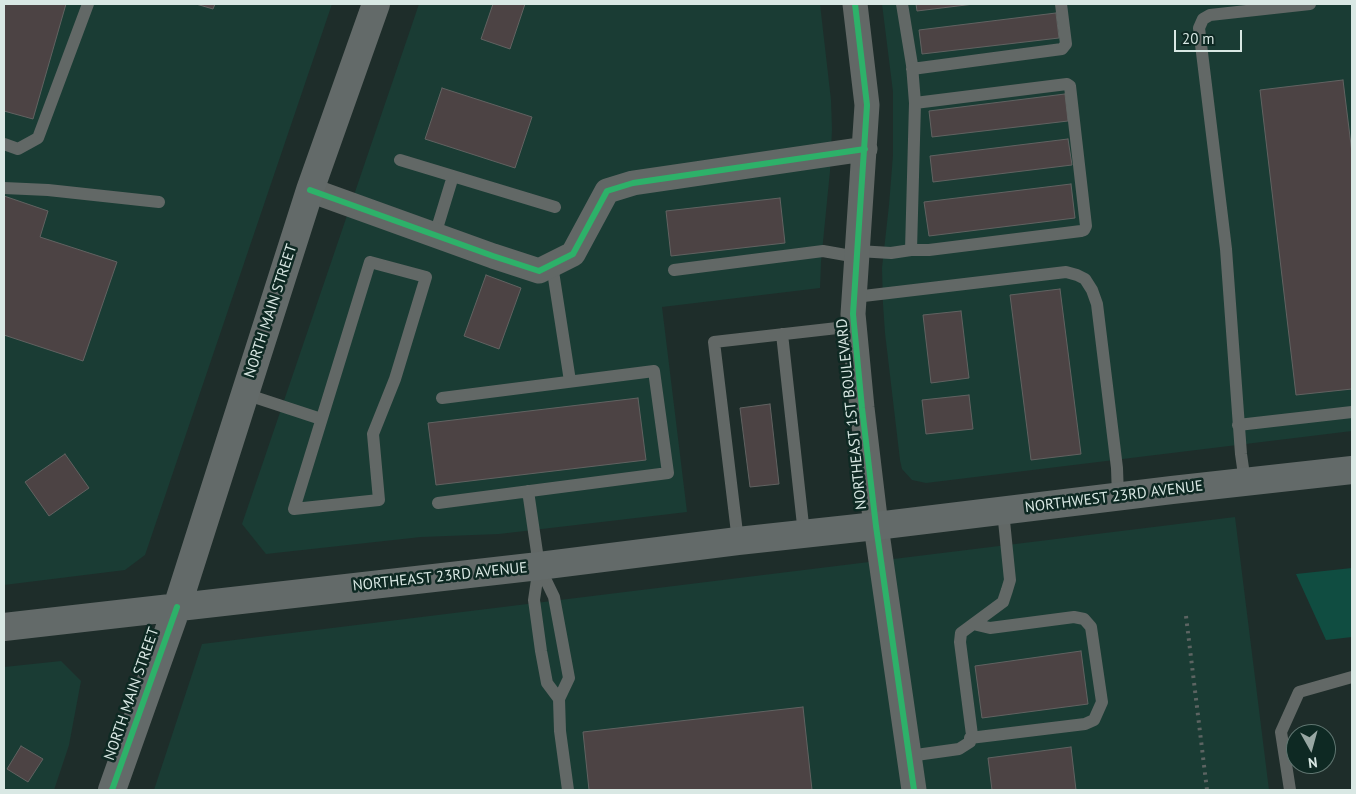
<!DOCTYPE html>
<html>
<head>
<meta charset="utf-8">
<style>
	body { margin:0 }
	#map { position:relative; width:1356px; height:794px; overflow:hidden; background:#1e2d2a; font-family:"PT Sans",sans-serif }
	canvas { display:block }
	.frame { position:absolute; inset:0; border:5px solid #d9e8e4; pointer-events:none }
	.north { position:absolute; left:1286px; top:724px; width:50px; height:50px; box-sizing:border-box; background:#0e2923; border:1px solid #5f7570; border-radius:50%; rotate:173deg; font-size:14px; font-weight:700; line-height:20px; text-align:center; color:#d9e8e4 }
	.north::after { content:''; display:block; margin:auto; width:18px; height:22px; background:#98a7a3; clip-path:polygon(50% 0,100% 100%,50% 72%,0 100%) }
	.scale { position:absolute; left:1174px; top:30px; width:68px; height:22px; box-sizing:border-box; border:2px solid #d9e8e4; border-top:0; padding-left:6px; font-size:15px; line-height:18px; white-space:nowrap; color:#d9e8e4; -webkit-text-stroke:4px #0e2923; paint-order:stroke }
</style>
</head>
<body>
<div id="map">
<canvas width="1356" height="794"></canvas>
<div class="frame"></div>
<div class="north">N</div>
<div class="scale">20 m</div>
</div>
<script>
const c = document.querySelector('canvas').getContext('2d');
c.lineJoin = 'round';
function fillPath(path, color) {
  c.fillStyle = color;
  c.fill(path, 'evenodd');
}
function shape(rows) {
  const path = new Path2D();
  for (const r of rows) {
    path.moveTo(r[0], r[1]);
    for (let i = 2; i < r.length; i += 2) path.lineTo(r[i], r[i + 1]);
  }
  return path;
}
function strokePath(path, color, width, dash) {
  c.strokeStyle = color;
  c.lineWidth = width;
  c.lineCap = dash ? 'butt' : 'round';
  c.setLineDash(dash || []);
  c.stroke(path);
}
function write(font, color, halo, rows, align = 'center') {
  c.font = font + ' "PT Sans",sans-serif';
  c.lineWidth = 5;
  c.setLineDash([]);
  c.textBaseline = 'middle';
  c.strokeStyle = halo;
  c.fillStyle = color;
  for (const [text, x, y, turn = 0] of rows) {
    c.save();
    c.translate(x, y);
    c.rotate((+turn || 0) * Math.PI / 180);
    c.textAlign = isNaN(turn) ? turn : align;
    if (halo) c.strokeText(text, 0, 0);
    c.fillText(text, 0, 0);
    c.restore();
  }
}
const built = shape([
	[4,4,332,4,145,555,125,570,4,585],
	[419,4,820,4,831,100,832,129,830,171,821,262,820,288,662,307,687,512,499,534,421,537,266,554,242,524],
	[882,4,1352,4,1352,431,926,483,912,480,902,469,900,460,885,333,883,304,882,268,889,205,893,155,893,92],
	[1235,517,1269,790,154,790,202,644],
	[61,661,81,681,69,745,54,790,4,790,4,667]
]);
const green = shape([
	[1352,568,1352,637,1326,640,1296,574]
]);
const building = shape([
	[4,4,66,4,33,119,4,111,4,4],
	[196,4,215,4,213,9,196,4],
	[493,4,525,4,510,49,481,39,493,4],
	[916,4,974,4,917,11,916,4],
	[1056,13,1059,38,922,54,919,30,1056,13],
	[1343,80,1352,153,1352,389,1296,395,1260,90,1343,80],
	[442,88,532,117,515,168,425,139,442,88],
	[1065,94,1068,121,932,137,929,111,1065,94],
	[1068,139,1072,165,933,182,930,156,1068,139],
	[1071,184,1075,218,929,236,924,202,1071,184],
	[4,196,48,211,40,237,117,262,83,361,4,335,4,196],
	[780,198,785,243,671,256,666,211,780,198],
	[486,275,521,288,499,349,464,336,486,275],
	[1060,289,1081,454,1031,460,1010,295,1060,289],
	[961,311,969,378,931,383,923,315,961,311],
	[969,395,973,429,926,434,922,400,969,395],
	[638,398,646,460,436,485,428,423,638,398],
	[770,404,779,484,750,487,740,408,770,404],
	[65,454,89,488,49,516,25,482,65,454],
	[1081,651,1088,704,982,718,975,666,1081,651],
	[803,707,812,790,589,790,583,732,803,707],
	[21,746,43,759,28,782,7,769,21,746],
	[1071,747,1076,790,992,790,988,758,1071,747]
]);
const lane = shape([
	[912,69,1062,49,1066,44,1061,4],
	[4,144,18,149,38,138,88,4],
	[400,160,555,207],
	[4,188,48,190,159,202],
	[435,235,453,176],
	[911,250,929,250,1081,231,1084,230,1086,226,1070,86,1067,84,915,103],
	[858,251,891,253,911,250,915,103,912,65,902,4],
	[370,262,426,277,395,379,373,434,379,500,294,509,370,262],
	[552,265,570,381],
	[674,270,823,251,857,257],
	[855,297,1066,272,1077,275,1085,279,1092,290,1097,304,1117,468,1118,497],
	[782,334,804,534],
	[245,394,321,419],
	[1238,425,1352,412],
	[1245,482,1241,454,1226,249,1199,28,1203,19,1210,15,1310,4],
	[528,491,539,566,554,597,569,678,559,699,560,731,568,790],
	[438,503,668,473,654,371,442,398],
	[738,541,714,342,855,326],
	[539,566,534,600,541,651,547,683,559,699],
	[970,738,1085,724,1094,720,1102,702,1091,627,1084,619,1074,617,990,628,973,624],
	[909,756,959,749,970,742,972,735,960,642,961,633,1003,602,1007,590,1010,580,1003,511],
	[1290,790,1281,732,1299,692,1352,677]
]);
const street = shape([
	[855,4,867,105,853,314,862,408,876,526,914,790],
	[310,190,493,256,539,271,573,254,607,191,633,183,865,149]
]);
const secondary = shape([
	[4,627,539,566,738,541,876,526,1172,490,1352,470],
	[112,790,177,607,310,190,376,4]
]);
const rail = shape([
	[1186,616,1207,790]
]);
const cycleway = shape([
	[855,4,867,105,853,314,862,408,876,526,914,790],
	[310,190,493,256,539,271,573,254,607,191,633,183,865,149],
	[112,790,177,607]
]);
const streetNames = [
	["NORTH MAIN STREET",271,311,-72],
	["NORTHEAST 1ST BOULEVARD",852,414,-96],
	["NORTHWEST 23RD AVENUE",1114,497,-7],
	["NORTHEAST 23RD AVENUE",440,577,-6],
	["NORTH MAIN STREET",132,694,-71]
];
fillPath(built, '#1a3c34');
fillPath(green, '#104d41');
fillPath(building, '#4c4344');
strokePath(building, '#616261', 1);
strokePath(lane, '#626866', 12);
strokePath(street, '#626866', 25);
strokePath(secondary, '#636a69', 28);
strokePath(rail, '#5c6462', 4, [2.5, 5]);
strokePath(cycleway, '#2db169', 6);
write('15px', '#d9e8e4', '#0e2923', streetNames);
</script>
</body>
</html>
